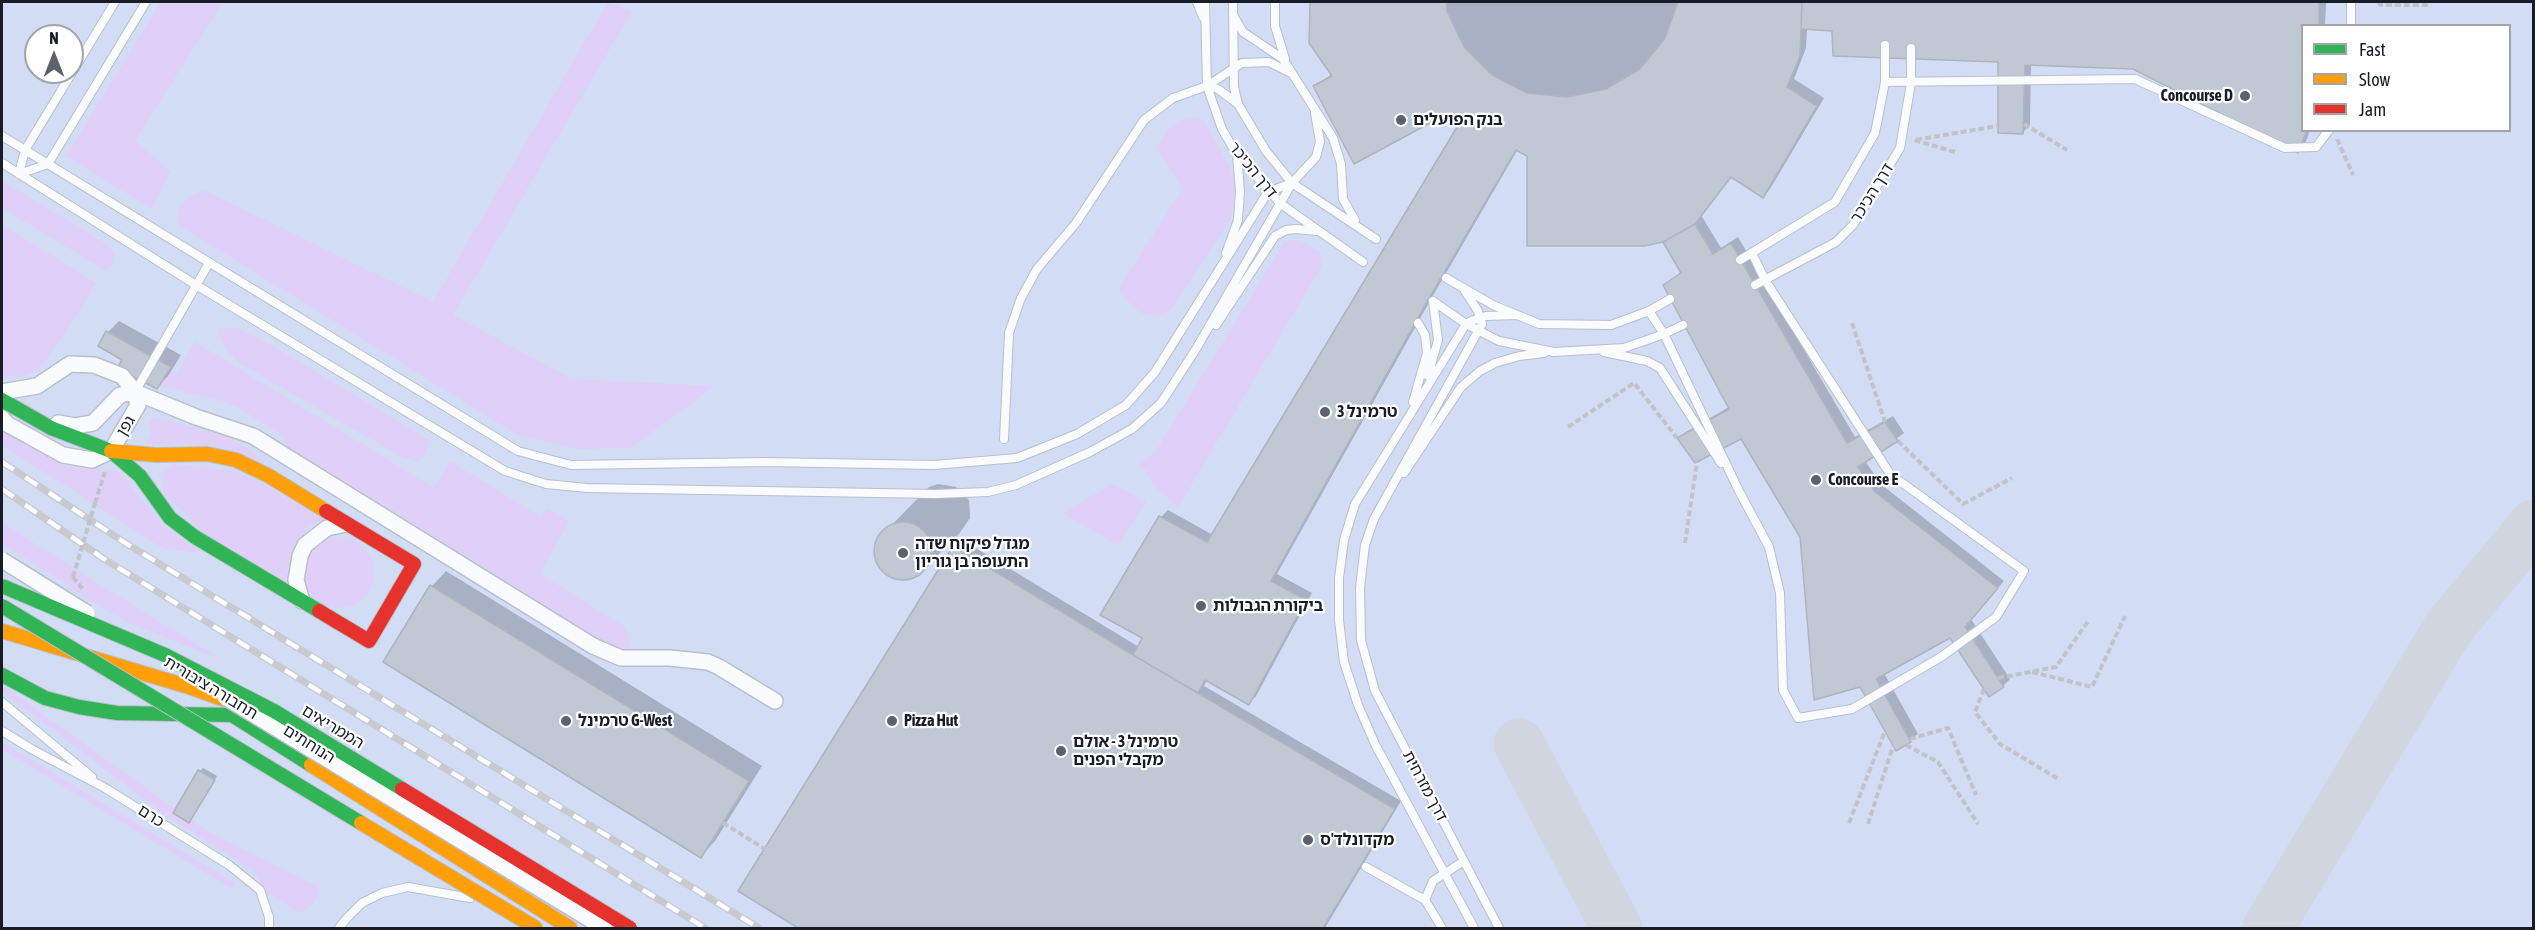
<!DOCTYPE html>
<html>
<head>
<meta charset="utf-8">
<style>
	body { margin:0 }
	#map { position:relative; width:2535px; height:930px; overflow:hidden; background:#dce2f1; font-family:"Asap Condensed",sans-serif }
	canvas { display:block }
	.frame { position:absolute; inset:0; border:3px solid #171c27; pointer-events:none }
	.legend { position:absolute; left:2301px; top:24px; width:210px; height:108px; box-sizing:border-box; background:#fff; border:2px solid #a2a4a9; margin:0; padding:8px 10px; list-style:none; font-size:18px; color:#171c27 }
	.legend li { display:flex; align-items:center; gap:12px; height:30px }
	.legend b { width:30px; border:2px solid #a2a4a9 }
	.north { position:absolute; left:24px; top:24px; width:60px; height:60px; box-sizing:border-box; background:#fff; border:2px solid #a2a4a9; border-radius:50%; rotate:0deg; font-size:16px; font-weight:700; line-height:24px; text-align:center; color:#171c27 }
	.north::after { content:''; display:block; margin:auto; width:21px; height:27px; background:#5c616e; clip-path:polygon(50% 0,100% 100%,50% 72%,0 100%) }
</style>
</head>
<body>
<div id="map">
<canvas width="2535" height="930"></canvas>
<div class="frame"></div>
<ul class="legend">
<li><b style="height:8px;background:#30b455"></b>Fast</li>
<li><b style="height:8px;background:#ff9f0a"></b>Slow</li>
<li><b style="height:8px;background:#e5322d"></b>Jam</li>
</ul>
<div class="north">N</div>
</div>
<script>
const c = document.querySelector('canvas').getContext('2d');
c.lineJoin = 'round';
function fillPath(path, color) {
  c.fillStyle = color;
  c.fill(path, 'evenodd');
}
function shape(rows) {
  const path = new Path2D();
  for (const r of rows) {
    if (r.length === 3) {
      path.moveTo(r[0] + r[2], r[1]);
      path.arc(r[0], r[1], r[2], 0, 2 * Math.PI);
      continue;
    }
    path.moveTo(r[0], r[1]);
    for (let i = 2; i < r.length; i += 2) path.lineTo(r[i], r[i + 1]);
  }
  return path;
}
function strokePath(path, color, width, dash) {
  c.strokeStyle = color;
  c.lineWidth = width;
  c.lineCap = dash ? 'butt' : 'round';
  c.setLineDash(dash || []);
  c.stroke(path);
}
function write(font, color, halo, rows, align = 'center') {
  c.font = font + ' "Asap Condensed","Noto Sans Hebrew",sans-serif';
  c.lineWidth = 4.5;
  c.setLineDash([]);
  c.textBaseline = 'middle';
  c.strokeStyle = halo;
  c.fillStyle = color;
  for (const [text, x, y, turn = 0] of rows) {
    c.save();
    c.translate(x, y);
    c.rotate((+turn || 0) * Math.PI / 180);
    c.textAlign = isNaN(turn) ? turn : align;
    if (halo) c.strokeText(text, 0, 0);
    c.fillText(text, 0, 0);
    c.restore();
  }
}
const built = shape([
	[2,2,2533,2,2533,928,2,928],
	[2302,26,2510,26,2510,130,2302,130],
	[36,36,72,36,72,72,36,72]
]);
const green = shape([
	[161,2,223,2,135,140,170,172,152,209,66,156],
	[608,2,632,11,453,315,572,379,715,386,630,448,577,449,518,435,177,224,179,208,188,198,204,190,433,302],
	[1199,118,1205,122,1230,168,1235,187,1231,219,1170,310,1156,316,1140,313,1121,294,1119,287,1183,189,1156,147,1168,130,1182,120],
	[2,181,108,245,114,253,114,261,110,267,105,270,2,208],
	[2,225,96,283,78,314,39,369,27,375,13,377,2,376],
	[1297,239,1320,252,1322,266,1178,507,1152,484,1146,470,1138,466,1156,451,1284,243],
	[219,328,236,328,273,346,429,440,424,456,417,462,400,456,238,362,225,348,219,335],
	[195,342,434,488,450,461,541,517,547,508,569,521,540,574,625,627,630,643,626,651,614,648,286,445,283,436,241,409,222,401,159,386,169,370,177,373],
	[157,417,223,436,243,446,265,461,264,463,223,448,190,443,145,445,151,431,149,421],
	[2,429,66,466,118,471,164,526,199,553,164,549,2,445],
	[173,464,235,471,263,484,325,520,310,526,292,545,286,582,207,535,163,492,164,471],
	[1112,484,1146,502,1118,545,1063,513],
	[2,523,147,614,222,660,127,622,101,607,2,543],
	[339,573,35],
	[2,685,203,829,319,887,319,893,312,905,299,913,266,891,256,872,168,817,2,691],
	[2,742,235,883,232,889,2,749]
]);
const shadow = shape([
	[1311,2,2326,2,2326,5,2325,26,2302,26,2302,130,2310,130,2305,144,2298,151,2134,67,2031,63,2030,125,2023,132,1999,61,1834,29,1807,28,1806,48,1794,79,1824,98,1770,189,1763,196,1732,176,1701,215,1721,248,1738,237,1855,437,1893,416,1904,433,1865,461,1882,485,2004,581,1971,619,2010,679,2003,686,1950,636,1884,673,1918,734,1896,749,1802,536,1742,437,1679,439,1686,432,1729,407,1665,285,1682,271,1664,240,1518,149,1431,299,1277,574,1312,593,1256,696,1249,703,1208,679,1204,686,1401,801,1325,928,802,928,740,891,954,546,961,539,1139,647,1144,638,1161,517,1168,510,1213,535,1462,121,1447,112,1315,86,1332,74,1311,43],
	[119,321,181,355,168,376,157,387,124,360,108,332],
	[938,484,956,487,969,500,970,518,959,534,920,573,912,577,894,577,880,566,876,558,877,540,929,487],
	[446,571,762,766,715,841,701,856,385,661,432,586],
	[203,768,217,776,192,818,200,771]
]);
const taxiway = shape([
	[1519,744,1617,928],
	[2268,928,2449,627,2534,525]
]);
const building = shape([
	[1310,2,1802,2,1800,56,1787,87,1817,106,1763,198,1731,177,1695,224,1663,242,1644,246,1527,246,1527,156,1516,150,1424,307,1271,581,1306,600,1249,705,1205,680,1198,693,1133,655,1142,638,1100,615,1159,516,1207,542,1460,122,1447,114,1354,164,1313,86,1332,76,1309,43,1310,2],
	[1446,2,1678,2,1665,38,1640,69,1606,89,1567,97,1527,93,1492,75,1464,47,1447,11,1446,2],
	[1802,2,2319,2,2319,26,2302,26,2302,130,2307,130,2298,153,2133,69,2025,65,2023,134,1998,133,1998,62,1833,56,1832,31,1801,29,1802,2],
	[1695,224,1713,254,1731,243,1847,443,1885,422,1898,441,1858,467,1875,492,1998,588,1965,627,2004,687,1989,697,1950,638,1876,679,1911,742,1896,751,1860,687,1814,700,1800,537,1741,439,1695,463,1677,438,1729,409,1663,285,1681,273,1663,242,1695,224],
	[106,331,171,367,157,389,117,368,122,360,98,346,106,331],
	[903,551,29],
	[953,546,1133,655,1395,809,1323,928,798,928,738,891,953,546],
	[430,585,749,781,701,858,383,662,430,585],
	[198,770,215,780,189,823,173,813,198,770]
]);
const path = shape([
	[2379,2,2380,5,2428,5],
	[2024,124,2067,150],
	[2337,139,2353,175],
	[1955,152,1914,140,1998,126],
	[1852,323,1885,422],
	[1568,427,1634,383,1677,438],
	[1898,441,1963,504,2012,478],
	[95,503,105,472],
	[1685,543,1697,462],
	[73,577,84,591],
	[2032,672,2092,687,2125,616],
	[1998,678,2056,667,2089,620],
	[1984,689,1975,712,2000,744,2060,780],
	[1910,739,1948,728,1976,795],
	[1906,745,1938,762,1978,824],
	[723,823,765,849],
	[1849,823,1885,731],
	[1868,824,1893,746]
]);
const lane = shape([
	[1197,2,1203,17],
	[1205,2,1207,86,1222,129,1237,155,1281,204,1363,262],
	[1233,2,1234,87,1238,104,1266,151,1292,183,1376,239],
	[1275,2,1275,26,1285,59],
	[2351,2,2351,26],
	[1233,15,1243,32,1283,59,1333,138,1341,164,1343,199,1355,220],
	[1885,82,2135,79,2285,148,2316,147,2329,130],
	[1207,86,1218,89,1238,104],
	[2,136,518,451,571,465,766,462,934,465,1017,458,1077,434,1126,405,1155,372,1268,192,1292,183,1316,157,1320,142,1315,113],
	[2,163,196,285,505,471,546,484,587,488,935,494,988,492,1016,485,1090,452,1132,429,1161,403,1196,349,1292,183],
	[19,174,48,164,146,2],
	[19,174,25,150,115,2],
	[1226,253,1238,220,1240,191,1237,156],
	[1740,260,1835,202,1875,133,1885,82,1885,45],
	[1446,278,1493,305,1539,324,1611,325,1649,311,1670,299],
	[1755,285,1836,242,1853,225,1900,148,1911,83,1911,48],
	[1465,291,1478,311,1482,324,1374,519,1365,545,1360,588,1361,640,1375,691,1499,928],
	[1433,301,1466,324,1499,341,1554,352,1624,348,1664,334,1683,325],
	[1649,311,1664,334,1739,491,1769,547,1780,593,1783,690,1798,718,1852,709,1941,657,1996,617,2024,571,1890,474,1765,280,1752,253],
	[1216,325,1275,236,1286,230,1296,229,1317,231],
	[1604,352,1647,361,1660,368,1721,463],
	[1428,376,1438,340,1433,301],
	[135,392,209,263],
	[1413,402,1427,353,1425,335,1418,323],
	[1004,439,1009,333,1021,298,1037,269,1076,223,1144,120,1173,98,1207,86,1242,63,1269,62,1289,72],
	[1404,473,1461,387,1480,371,1495,363,1519,356,1544,353],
	[2,702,92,777],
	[2,731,33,750,105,788,229,865,260,890,269,917,269,928],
	[1366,867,1425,900,1442,928],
	[1425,900,1433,881,1464,861],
	[339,928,347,918,362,903,382,893,408,887,470,898],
	[1474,928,1375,744,1358,705,1344,662,1339,620,1339,578,1344,540,1355,504,1466,324,1471,321,1486,316,1517,315]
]);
const street = shape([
	[2,392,37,386,70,364,94,365,122,376,135,392,138,405,111,451,92,460,63,455,7,424,2,418],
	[58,423,75,426,93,423,120,395,135,392,196,417,253,436,593,646,621,658,670,658,708,662,719,667,775,701],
	[302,601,296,580,300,556,305,545,327,528,346,524]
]);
const fast = shape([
	[2,400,51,428,111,451,140,476,170,518,195,537,319,611],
	[2,675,45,698,79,707,117,713,232,715,311,765]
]);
const slow = shape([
	[111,451,156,455,207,454,236,460,269,476,326,511],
	[2,631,186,686,245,707],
	[311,765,570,928]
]);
const jam = shape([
	[319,611,369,641,414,564,326,511]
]);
const rail = shape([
	[2,462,127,544,759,928],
	[2,489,104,559,705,928]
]);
const pathBridge = shape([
	[73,577,95,503]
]);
const streetBridge = shape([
	[2,560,87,613],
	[225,697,604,928]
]);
const fastBridge = shape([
	[2,586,165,655,274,711,402,789],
	[2,606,361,823]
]);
const slowBridge = shape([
	[361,823,536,928]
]);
const jamBridge = shape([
	[402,789,630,928]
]);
const markers = [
	[2245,96,6,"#5c616e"],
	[1401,120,6,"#5c616e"],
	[1325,412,6,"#5c616e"],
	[1816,480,6,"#5c616e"],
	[903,553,6,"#5c616e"],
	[1201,606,6,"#5c616e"],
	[566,721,6,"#5c616e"],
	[892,721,6,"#5c616e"],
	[1061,751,6,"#5c616e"],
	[1308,840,6,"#5c616e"]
];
const poiNames = [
	["Concourse D",2233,96,"right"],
	["בנק הפועלים",1413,120],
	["טרמינל 3",1337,412],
	["Concourse E",1828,480],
	["מגדל פיקוח שדה",915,544],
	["התעופה בן גוריון",915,562],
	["ביקורת הגבולות",1213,606],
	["טרמינל G-West",578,721],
	["Pizza Hut",904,721],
	["טרמינל 3 - אולם",1073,742],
	["מקבלי הפנים",1073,760],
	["מקדונלד'ס",1320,840]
];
const streetNames = [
	["דרך הכיכר",1253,170,51],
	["דרך הכיכר",1872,193,-58],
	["גפן",126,426,-59],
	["תחבורה ציבורית",211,688,31],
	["הממריאים",333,727,31],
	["הנוחתים",309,744,32],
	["דרך מזרחית",1425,786,62],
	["כרם",151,816,32]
];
fillPath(built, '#d2dcf5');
fillPath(green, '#e0cff8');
fillPath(shadow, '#0003');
strokePath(taxiway, '#d2d6e0', 51);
fillPath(building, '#c0c8d3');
strokePath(building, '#aeb5c1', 1.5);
strokePath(lane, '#babfcc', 10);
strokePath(street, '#babfcc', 18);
strokePath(fast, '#babfcc', 16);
strokePath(slow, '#babfcc', 16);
strokePath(jam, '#babfcc', 16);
strokePath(path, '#c1c3c9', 4, [6, 3]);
strokePath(lane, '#fafbfd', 8);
strokePath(street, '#fafbfd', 15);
strokePath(fast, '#30b455', 14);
strokePath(slow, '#ff9f0a', 14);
strokePath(jam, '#e5322d', 14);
strokePath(rail, '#c8cacf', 7);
strokePath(rail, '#fff', 4.5, [14]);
strokePath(streetBridge, '#babfcc', 18, []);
strokePath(fastBridge, '#babfcc', 16, []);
strokePath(slowBridge, '#babfcc', 16, []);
strokePath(jamBridge, '#babfcc', 16, []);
strokePath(pathBridge, '#c1c3c9', 4, [6, 3]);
strokePath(streetBridge, '#fafbfd', 15);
strokePath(fastBridge, '#30b455', 14);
strokePath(slowBridge, '#ff9f0a', 14);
strokePath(jamBridge, '#e5322d', 14);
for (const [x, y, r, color] of markers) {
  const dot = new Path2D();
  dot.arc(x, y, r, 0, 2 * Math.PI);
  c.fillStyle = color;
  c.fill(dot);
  strokePath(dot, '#fff', 2);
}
write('bold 16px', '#171c27', '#fff', poiNames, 'left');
write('16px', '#171c27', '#fff', streetNames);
</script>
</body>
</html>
